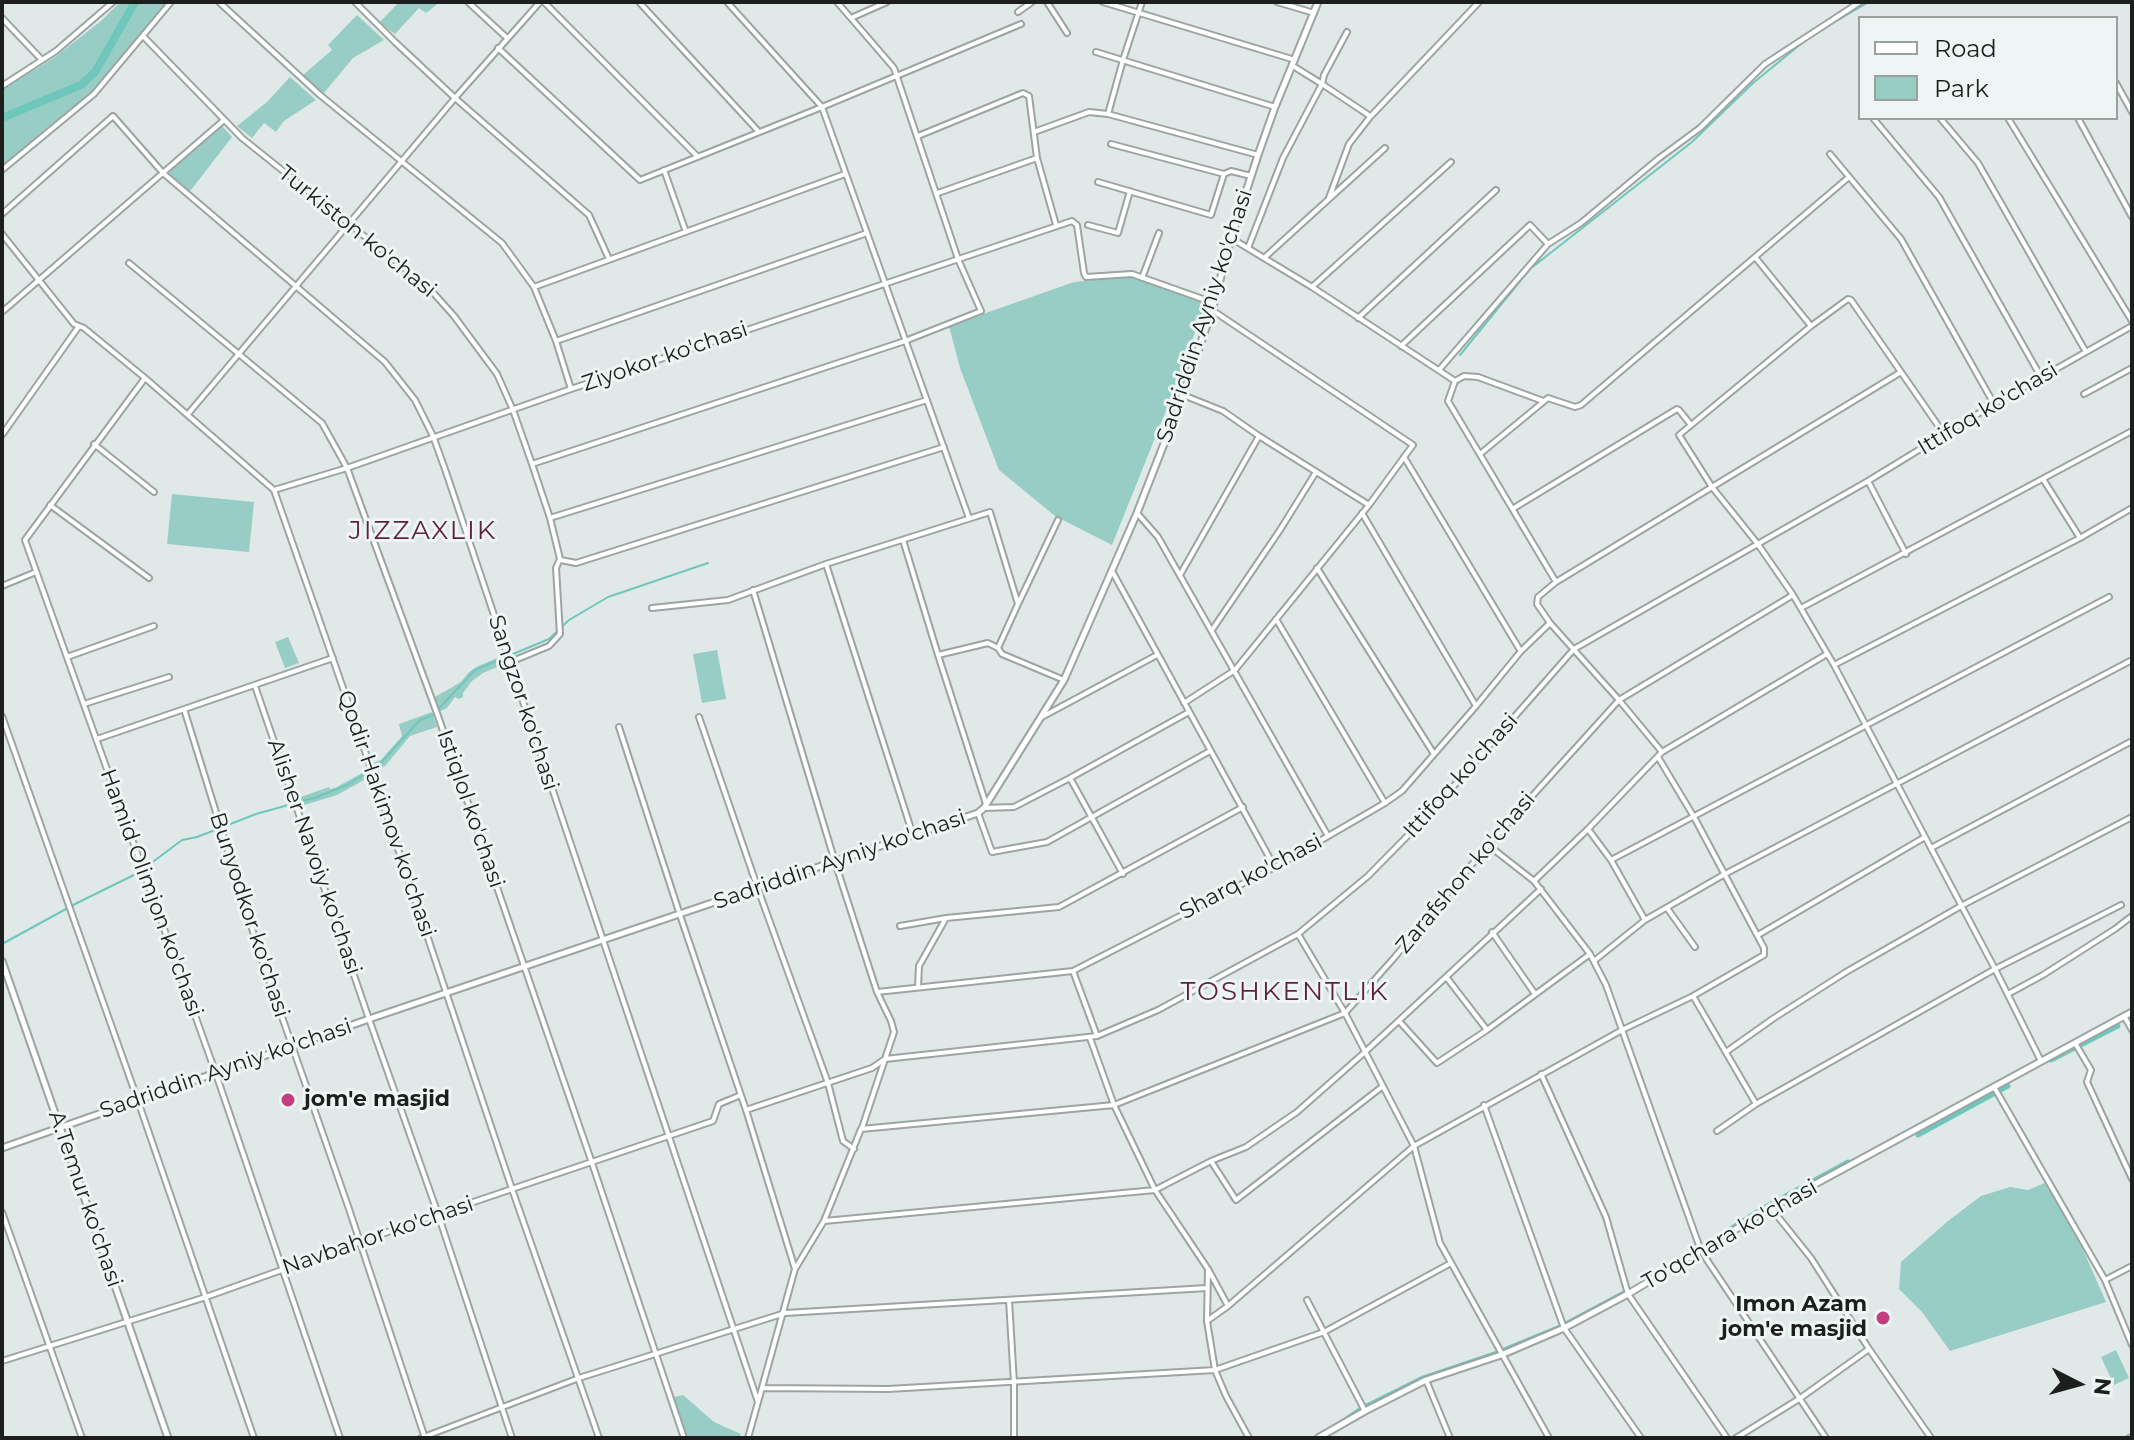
<!DOCTYPE html>
<html>
<head>
<meta charset="utf-8">
<style>
	body { margin:0 }
	#map { position:relative; width:2134px; height:1440px; overflow:hidden; background:#e0e9e7; font-family:Montserrat,sans-serif }
	canvas { display:block }
	.frame { position:absolute; inset:0; border:4px solid #1c1f1e; pointer-events:none }
	.legend { position:absolute; left:1858px; top:16px; width:260px; height:104px; box-sizing:border-box; background:#edf6f4; border:2px solid #99a09e; margin:0; padding:10px 14px; list-style:none; font-size:24px; color:#1c1f1e }
	.legend li { display:flex; align-items:center; gap:16px; height:40px }
	.legend b { width:40px; border:2px solid #99a09e }
	.north { position:absolute; left:2038px; top:1344px; width:80px; height:80px; -webkit-text-stroke:6px #edf6f4; paint-order:stroke; rotate:96deg; font-size:22px; font-weight:700; line-height:32px; text-align:center; color:#1c1f1e }
	.north::after { content:''; display:block; margin:auto; width:28px; height:36px; background:#1c1f1e; clip-path:polygon(50% 0,100% 100%,50% 72%,0 100%) }
</style>
</head>
<body>
<div id="map">
<canvas width="2134" height="1440"></canvas>
<div class="frame"></div>
<ul class="legend">
<li><b style="height:10px;background:#fff"></b>Road</li>
<li><b style="height:22px;background:#97cdc5"></b>Park</li>
</ul>
<div class="north">N</div>
</div>
<script>
const c = document.querySelector('canvas').getContext('2d');
c.lineJoin = 'round';
function fillPath(path, color) {
  c.fillStyle = color;
  c.fill(path, 'evenodd');
}
function shape(rows) {
  const path = new Path2D();
  for (const r of rows) {
    path.moveTo(r[0], r[1]);
    for (let i = 2; i < r.length; i += 2) path.lineTo(r[i], r[i + 1]);
  }
  return path;
}
function strokePath(path, color, width, dash) {
  c.strokeStyle = color;
  c.lineWidth = width;
  c.lineCap = dash ? 'butt' : 'round';
  c.setLineDash(dash || []);
  c.stroke(path);
}
function write(font, color, halo, rows, align = 'center') {
  c.font = font + ' Montserrat,sans-serif';
  c.lineWidth = 6;
  c.setLineDash([]);
  c.textBaseline = 'middle';
  c.strokeStyle = halo;
  c.fillStyle = color;
  for (const [text, x, y, turn = 0] of rows) {
    c.save();
    c.translate(x, y);
    c.rotate((+turn || 0) * Math.PI / 180);
    c.textAlign = isNaN(turn) ? turn : align;
    if (halo) c.strokeText(text, 0, 0);
    c.fillText(text, 0, 0);
    c.restore();
  }
}
const green = shape([
	[120,2,167,2,90,93,2,167,2,90,55,57,101,21],
	[399,2,440,2,426,13,419,8,395,34,379,23],
	[357,15,384,40,353,58,324,93,302,76,332,50,328,45],
	[290,77,316,100,284,121,276,132,264,123,252,138,237,126,267,102],
	[222,126,232,137,191,190,187,191,168,172],
	[1132,276,1206,303,1165,413,1112,545,1055,516,999,470,960,368,949,326,1074,282],
	[172,494,254,502,249,552,167,544],
	[288,637,299,663,285,668,275,642],
	[717,650,726,699,702,703,693,654],
	[500,657,502,665,483,673,472,681,463,693,463,697,459,699,455,697,447,708,439,712,435,697,461,682,469,672,478,666],
	[432,712,437,727,410,736,386,765,378,771,373,763,381,760,402,736,399,724],
	[364,772,366,779,337,795,301,806,298,798,329,787,330,789,335,788],
	[2045,1183,2077,1236,2106,1302,1950,1351,1922,1312,1899,1289,1901,1262,1948,1221,1981,1196,2010,1187,2028,1190],
	[2116,1350,2129,1378,2114,1385,2101,1357],
	[683,1395,714,1422,741,1434,739,1438,687,1438,674,1404,674,1397]
]);
const stream = shape([
	[1819,31,1869,2],
	[1460,355,1530,269,1692,142,1753,83,1807,39],
	[2,944,77,903,138,873,182,840,197,837,256,814,317,797,347,785,378,766,420,720,433,715,475,670,549,639,569,620,608,597,708,563]
]);
const canal = shape([
	[2051,1060,2118,1026],
	[1918,1135,2008,1086],
	[1721,1235,1760,1210,1848,1162],
	[1564,1325,1624,1293],
	[1504,1350,1560,1327],
	[1367,1406,1423,1378,1497,1353],
	[1342,1422,1361,1409]
]);
const river = shape([
	[2,118,81,85,95,72,135,2]
]);
const minor = shape([
	[219,2,320,95,502,243,534,287,556,341,571,389],
	[355,2,395,42,455,98,589,215,609,259],
	[468,2,507,38],
	[544,2,698,157],
	[639,2,759,132],
	[727,2,822,107,969,518],
	[1047,2,1067,33],
	[1103,2,1295,60],
	[1277,2,1314,13],
	[1018,12,1032,2],
	[2,18,42,60],
	[851,18,887,2],
	[143,36,242,138,429,288,454,316,497,374,513,410,532,464,550,518,560,559,556,568,560,634,549,646,510,662],
	[498,48,640,180,822,107,1021,24],
	[1096,52,1275,107],
	[1293,66,1322,84,1324,75,1347,32],
	[2116,83,2132,112],
	[2,86,56,51,113,2],
	[1108,114,1123,60,1142,2],
	[1873,118,1939,197,2041,377],
	[1940,118,1978,163,2086,352],
	[2008,118,2132,321],
	[2078,118,2132,217],
	[1034,132,1089,112,1108,114,1258,155],
	[918,136,1023,93,1029,96,1037,158,1056,225],
	[1111,144,1224,174],
	[1830,154,1901,239,1994,404],
	[2,170,94,94,171,2],
	[664,170,686,232],
	[1098,182,1211,215,1224,174,1231,171,1251,176],
	[938,193,1037,158],
	[1329,198,1349,144,1370,117,1479,2],
	[2,214,113,116,163,173,385,362,415,400,433,436,446,472,758,1402],
	[1088,225,1118,233,1130,191],
	[2,234,74,324,84,328,145,378,274,490,373,774,512,1189,599,1438],
	[1231,238,1312,287,1455,381,1448,401,1556,582,1538,597,1537,604,1550,623,1619,700,1662,752],
	[1548,244,1581,223,1658,159,1700,128,1765,64,1860,2],
	[1248,248,1283,158,1322,84,1370,116],
	[1755,257,1811,326],
	[1264,258,1385,148],
	[129,263,322,423,347,468,438,716,592,1163,684,1438],
	[1142,278,1159,233],
	[534,287,845,174],
	[1312,287,1451,162],
	[2,312,224,120],
	[1358,318,1496,190],
	[556,341,867,233],
	[1401,346,1530,225,1548,244,1439,370],
	[145,378,25,540,216,1074,340,1438],
	[1455,381,1464,376,1478,377,1543,401],
	[2084,394,2132,368],
	[1183,395,1223,411,1259,436,1369,505],
	[188,414,455,98,540,2],
	[1944,434,1851,300,1848,299,1811,326,1679,435,1712,487,1757,543,1793,595,1834,665,1995,969,2041,1061],
	[2,435,79,326],
	[94,444,154,492],
	[1480,454,1548,398,1575,407,1581,405,1849,177],
	[1404,457,1520,650],
	[532,464,905,341,981,311,958,259,894,68,837,2],
	[2043,479,2080,538],
	[1868,481,1906,554],
	[274,490,347,468,571,389,1072,221,1077,225,1084,273,1086,277,1132,274,1214,303],
	[50,505,149,578],
	[1514,508,1677,409,1679,410,1691,425],
	[1137,513,1158,537,1328,836],
	[1362,513,1476,706],
	[550,518,927,400],
	[903,540,938,655,986,804],
	[561,560,576,563,944,447],
	[826,564,913,835],
	[1317,568,1434,754],
	[1112,571,1274,866],
	[1180,575,1259,436],
	[1556,582,1901,372],
	[2,586,36,572],
	[753,590,835,862,877,992,891,1021,894,1032,862,1128],
	[1019,602,1058,520],
	[652,608,728,600,826,564,990,512,1018,604,998,648],
	[1801,608,2132,431],
	[1276,619,1385,803],
	[1212,630,1280,530,1316,472],
	[938,655,988,643,998,648,1002,654,1064,680],
	[67,657,154,626],
	[1834,665,2080,538,2132,508],
	[255,686,369,1019,438,1214,512,1438],
	[1184,703,1235,670,1369,505,1413,445,1212,310],
	[84,704,169,677],
	[184,709,259,951,348,1206,425,1438],
	[2,716,138,1101,254,1438],
	[699,717,758,889,828,1083,843,1141,854,1149],
	[1040,718,1157,655],
	[619,727,680,915,746,1110,795,1269],
	[97,739,333,658],
	[1070,778,1123,874],
	[984,808,1014,807,1070,778,1189,712],
	[978,813,992,852,1047,842,1210,751],
	[1588,829,1611,860,1645,920,1725,874,2132,660],
	[1488,845,1534,881,1590,954,1606,985,1701,1251,1826,1438],
	[1931,848,2132,741],
	[1611,860,2109,597],
	[1534,881,1588,829,1662,752,1827,654],
	[1667,908,1695,947],
	[900,926,946,918],
	[1492,932,1535,994],
	[1298,934,1345,1013,1414,1146,1440,1243,1549,1438],
	[1758,935,1925,837],
	[1594,961,1645,920],
	[1073,971,1097,1036],
	[1447,978,1487,1030],
	[918,987,919,966,946,918,1059,907,1243,807],
	[877,992,1073,971,1275,867,1385,803,1402,791,1476,706,1521,651,1550,623],
	[2008,994,2043,975,2115,929,2132,916],
	[1693,996,1756,1104],
	[2124,1016,2132,1030],
	[1400,1022,1437,1063,1487,1030,1590,954],
	[1090,1038,1114,1105,1155,1190,1208,1269,1207,1321,1215,1370,1226,1396,1249,1438],
	[2075,1043,2091,1070,2087,1082,2132,1179],
	[1726,1052,1774,1018,1846,972,1961,906,2132,817],
	[1541,1074,1606,1217,1628,1294,1727,1438],
	[1994,1087,2105,1280,2132,1345],
	[1484,1105,1564,1328,1641,1438],
	[746,1110,872,1068,885,1059,1097,1036,1158,1010,1298,934,1368,876,1430,813,1574,649,1868,481,1994,404,2132,326],
	[1717,1131,1756,1104,1995,969,2121,905],
	[1211,1161,1236,1200,1383,1086],
	[1771,1208,1811,1258,1869,1349,1931,1438],
	[2,1212,82,1438],
	[824,1221,1155,1190,1211,1161,1246,1147,1297,1112,1365,1052,1541,889],
	[1208,1269,1228,1306],
	[2105,1280,2132,1266],
	[1009,1300,1014,1383,1014,1438],
	[1307,1300,1365,1411],
	[1207,1321,1228,1306,1414,1146,1622,1030,1693,996,1764,955,1764,948,1694,817,1658,757],
	[2,1361,206,1297,438,1214,713,1121,719,1104,741,1095],
	[1426,1380,1450,1438],
	[763,1388,888,1389,1215,1370,1324,1332,1451,1263],
	[421,1438,579,1378,785,1313,1207,1288],
	[748,1438,795,1269,824,1221,861,1129,1114,1105,1345,1013,1394,958,1488,845,1619,700,1793,595],
	[1736,1438,1799,1399,1869,1349],
	[2129,1438,2132,1437]
]);
const tertiary = shape([
	[2,1148,369,1019,978,813,984,808,1064,680,1137,513,1183,395,1212,310,1231,238,1258,155,1275,107,1318,2],
	[1318,1438,1365,1411,1426,1380,1501,1355,1564,1328,1628,1294,1771,1208,2132,1012]
]);
const secondary = shape([
	[2,961,168,1438]
]);
const markers = [
	[288,1100,8,"#c33e7f"],
	[1883,1318,8,"#c33e7f"]
];
const streetNames = [
	["Turkiston ko'chasi",357,232,39],
	["Sadriddin Ayniy ko'chasi",1205,316,-72],
	["Ziyokor ko'chasi",665,357,-19],
	["Ittifoq ko'chasi",1988,409,-31],
	["Sangzor ko'chasi",523,703,72],
	["Ittifoq ko'chasi",1461,776,-48],
	["Istiqlol ko'chasi",470,809,71],
	["Qodir Hakimov ko'chasi",386,814,71],
	["Alisher Navoiy ko'chasi",314,857,71],
	["Sadriddin Ayniy ko'chasi",840,860,-19],
	["Zarafshon ko'chasi",1466,873,-50],
	["Sharq ko'chasi",1251,877,-28],
	["Hamid Olimjon ko'chasi",151,893,70],
	["Bunyodkor ko'chasi",249,915,72],
	["Sadriddin Ayniy ko'chasi",226,1069,-19],
	["A.Temur ko'chasi",85,1199,71],
	["To'qchara ko'chasi",1730,1235,-30],
	["Navbahor ko'chasi",378,1236,-19]
];
const poiNames = [
	["jom'e masjid",304,1100],
	["Imon Azam",1867,1305,"right"],
	["jom'e masjid",1867,1330,"right"]
];
const quarterNames = [
	["JIZZAXLIK",423,531],
	["TOSHKENTLIK",1285,992]
];
fillPath(green, '#97cdc5');
strokePath(stream, '#6fc7bb', 2);
strokePath(canal, '#6fc7bb', 5);
strokePath(river, '#6fc7bb', 8);
strokePath(minor, '#9ca5a3', 8);
strokePath(tertiary, '#9ca5a3', 9);
strokePath(secondary, '#9ca5a3', 9);
strokePath(minor, '#fff', 4);
strokePath(tertiary, '#fff', 5);
strokePath(secondary, '#fff', 5);
for (const [x, y, r, color] of markers) {
  const dot = new Path2D();
  dot.arc(x, y, r, 0, 2 * Math.PI);
  c.fillStyle = color;
  c.fill(dot);
  strokePath(dot, '#edf6f4', 3);
}
write('22px', '#1c1f1e', '#edf6f4', streetNames);
write('bold 22px', '#1c1f1e', '#edf6f4', poiNames, 'left');
c.letterSpacing = '2px';
write('26px', '#601f3d', '#edf6f4', quarterNames);
c.letterSpacing = '0px';
</script>
</body>
</html>
